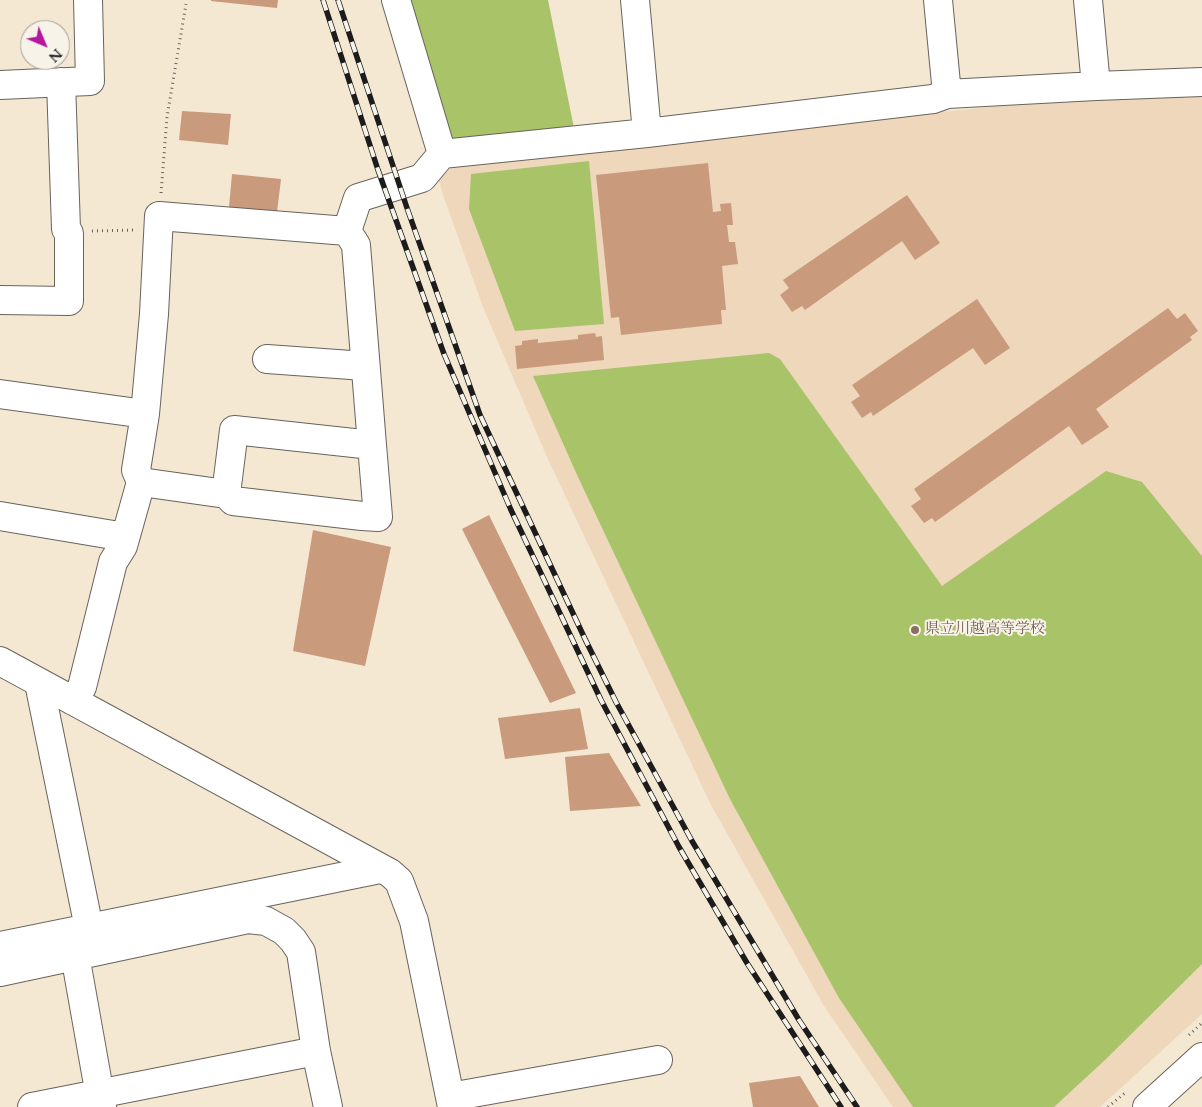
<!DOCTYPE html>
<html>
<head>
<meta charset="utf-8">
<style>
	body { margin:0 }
	#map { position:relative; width:1202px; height:1107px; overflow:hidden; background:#f4e8d2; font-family:Cardo,serif }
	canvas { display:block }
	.north { position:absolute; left:20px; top:20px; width:50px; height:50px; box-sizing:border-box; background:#f7f3e8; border:1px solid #9f9d96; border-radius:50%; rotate:135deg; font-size:14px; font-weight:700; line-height:20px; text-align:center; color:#1c1c1c }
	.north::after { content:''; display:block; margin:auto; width:18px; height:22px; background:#b5179e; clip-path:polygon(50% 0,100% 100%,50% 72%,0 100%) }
</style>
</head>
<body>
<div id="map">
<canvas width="1202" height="1107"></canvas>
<div class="north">N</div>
</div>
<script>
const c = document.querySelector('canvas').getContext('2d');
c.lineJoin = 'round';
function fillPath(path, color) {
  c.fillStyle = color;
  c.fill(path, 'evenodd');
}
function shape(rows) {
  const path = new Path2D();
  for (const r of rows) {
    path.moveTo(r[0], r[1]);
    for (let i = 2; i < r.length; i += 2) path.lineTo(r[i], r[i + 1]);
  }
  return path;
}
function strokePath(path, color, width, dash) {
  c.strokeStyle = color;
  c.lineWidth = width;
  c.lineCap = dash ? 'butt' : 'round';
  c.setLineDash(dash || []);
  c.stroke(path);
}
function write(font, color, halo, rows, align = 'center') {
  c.font = font + ' Cardo,"Noto Serif JP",serif';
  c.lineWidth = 4;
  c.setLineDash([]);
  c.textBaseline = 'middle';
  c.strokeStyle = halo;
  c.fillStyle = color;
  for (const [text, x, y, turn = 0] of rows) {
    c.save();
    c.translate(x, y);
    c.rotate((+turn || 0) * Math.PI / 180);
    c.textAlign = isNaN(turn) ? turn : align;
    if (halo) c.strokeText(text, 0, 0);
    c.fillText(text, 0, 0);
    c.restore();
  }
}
const built = shape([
	[1202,95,1202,1014,1100,1107,893,1107,824,1006,710,803,547,457,483,307,443,195,439,180,455,164,1017,104]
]);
const green = shape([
	[411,0,548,0,574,128,457,143,451,138],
	[589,161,604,324,515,331,469,209,471,174],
	[769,353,780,359,942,586,1106,471,1142,482,1202,556,1202,964,1105,1060,1054,1107,913,1107,839,998,730,799,578,477,533,376]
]);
const building = shape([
	[211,0,278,0,277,8,211,1],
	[182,111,231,114,228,145,179,140],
	[708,163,713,212,721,211,720,204,731,203,733,225,727,225,729,242,735,242,738,264,722,266,726,310,721,310,722,324,621,335,619,317,611,318,596,175],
	[232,174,281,179,277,212,229,207],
	[907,195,940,243,915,260,902,241,805,310,802,306,792,312,780,295,789,288,783,280],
	[977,299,1010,348,985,365,973,348,873,416,871,412,862,418,851,402,860,396,852,385],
	[1168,308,1177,319,1185,313,1198,331,1190,337,1192,340,1096,409,1109,427,1082,445,1069,426,935,522,932,518,924,523,911,506,921,499,914,489],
	[595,333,596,337,602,336,604,360,517,369,515,346,522,345,522,341,538,339,538,343,578,339,578,335],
	[489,515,576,693,550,703,462,529],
	[313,530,391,547,365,666,293,651],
	[580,708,588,749,505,759,498,718],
	[609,753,641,806,570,811,565,757],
	[800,1076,819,1107,753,1107,749,1083]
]);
const path = shape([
	[161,193,167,117,186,4],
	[92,231,135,230],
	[1189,1035,1202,1023],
	[1108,1107,1125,1093]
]);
const minor = shape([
	[396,0,442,154,647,133,933,99,947,94,1096,86,1202,82],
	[635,0,647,133],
	[938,0,947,94],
	[1088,0,1096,86],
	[0,85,90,81,88,0],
	[347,231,358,198,422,178,442,154],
	[0,300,69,301,69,233,66,229,61,82],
	[267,359,365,366],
	[0,394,145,414],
	[226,494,233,501,362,516,378,517,372,445],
	[0,516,125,537],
	[0,661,390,873,399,881,414,921,452,1107],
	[39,683,89,928],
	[73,701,82,687,113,562,123,546,141,482,226,494,234,430,372,445,356,245,347,231,159,216,154,314,145,414,136,470,141,482],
	[0,946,380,869],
	[75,955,102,1107],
	[0,972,248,919,266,921,284,931,293,940,301,952,316,1051,328,1107],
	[450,1097,658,1060],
	[32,1107,316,1051]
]);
const highway = shape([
	[1147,1107,1202,1057]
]);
const rail = shape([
	[323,0,378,170,444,354,511,510,601,700,679,847,747,963,841,1107],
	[338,0,407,208,480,415,585,639,616,702,692,841,799,1020,857,1107]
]);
const markers = [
	[915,630,5,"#8d6e63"]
];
const educationNames = [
	["県立川越高等学校",925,630]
];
fillPath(built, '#eed7bb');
fillPath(green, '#a9c369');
fillPath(building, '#c99a7c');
strokePath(minor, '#68635c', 30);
strokePath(highway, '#68635c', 30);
strokePath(path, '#68635c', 3, [1, 4]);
strokePath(minor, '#fff', 28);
strokePath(highway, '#fff', 28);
strokePath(rail, '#1c1c1c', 5.5);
strokePath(rail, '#f7f3e8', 4, [11]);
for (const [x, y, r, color] of markers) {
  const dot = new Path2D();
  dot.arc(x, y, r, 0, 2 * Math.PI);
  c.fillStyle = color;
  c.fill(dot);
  strokePath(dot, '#f7f3e8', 2);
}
write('15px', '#785e54', '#f7f3e8', educationNames, 'left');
</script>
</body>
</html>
